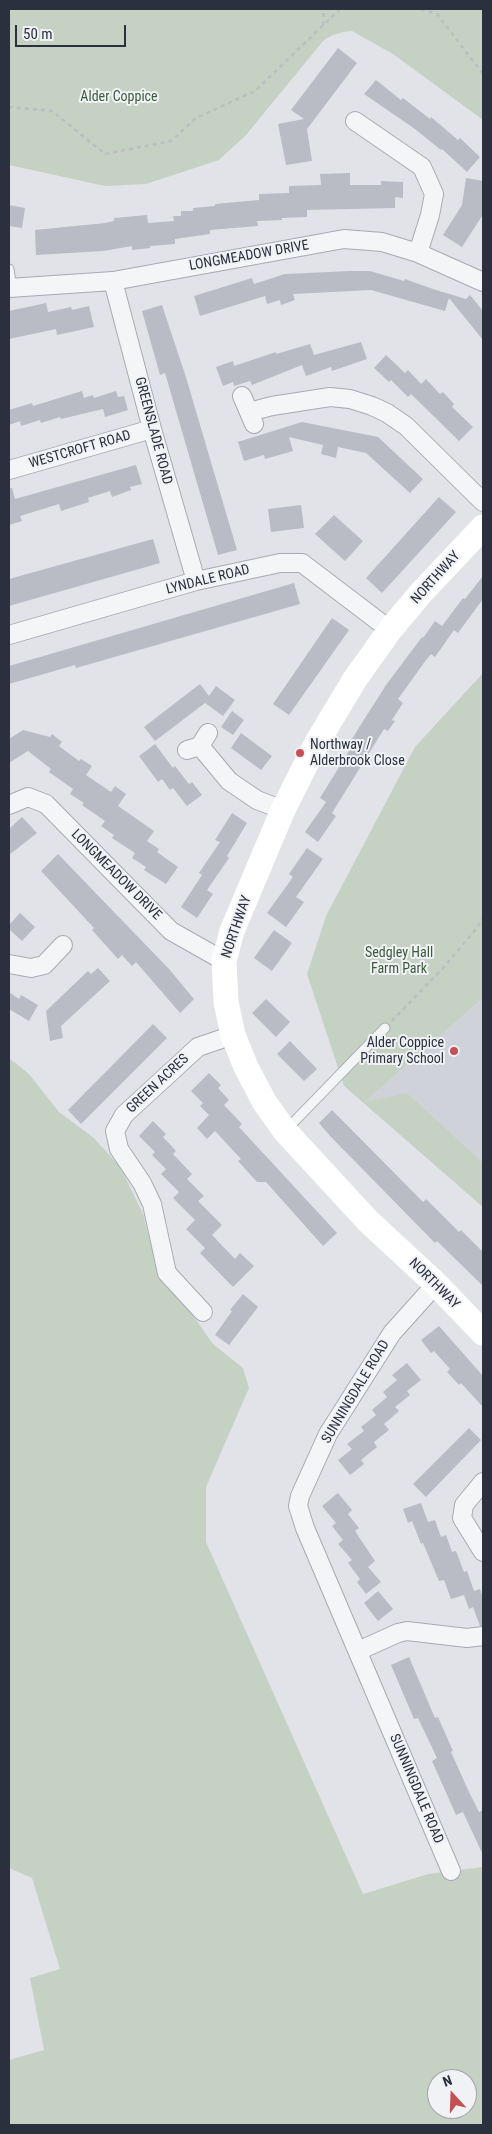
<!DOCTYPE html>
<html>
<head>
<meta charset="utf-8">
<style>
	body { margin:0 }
	#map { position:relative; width:492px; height:2134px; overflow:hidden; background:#e1e3e9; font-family:"Roboto Condensed",sans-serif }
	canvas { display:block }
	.frame { position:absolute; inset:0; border:10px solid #2b303f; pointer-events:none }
	.north { position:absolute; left:427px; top:2069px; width:50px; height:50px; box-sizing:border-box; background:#f1f2f6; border:1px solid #a2a4ad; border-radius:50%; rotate:340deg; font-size:14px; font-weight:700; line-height:20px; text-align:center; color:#2b303f }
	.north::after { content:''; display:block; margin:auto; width:18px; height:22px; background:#c35154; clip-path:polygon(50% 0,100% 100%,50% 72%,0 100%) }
	.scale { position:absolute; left:15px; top:25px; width:111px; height:22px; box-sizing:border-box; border:2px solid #2b303f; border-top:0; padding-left:6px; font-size:15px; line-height:18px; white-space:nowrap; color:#2b303f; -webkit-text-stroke:4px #f1f2f6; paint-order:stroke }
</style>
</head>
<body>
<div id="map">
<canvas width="492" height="2134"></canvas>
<div class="frame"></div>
<div class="north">N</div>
<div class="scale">50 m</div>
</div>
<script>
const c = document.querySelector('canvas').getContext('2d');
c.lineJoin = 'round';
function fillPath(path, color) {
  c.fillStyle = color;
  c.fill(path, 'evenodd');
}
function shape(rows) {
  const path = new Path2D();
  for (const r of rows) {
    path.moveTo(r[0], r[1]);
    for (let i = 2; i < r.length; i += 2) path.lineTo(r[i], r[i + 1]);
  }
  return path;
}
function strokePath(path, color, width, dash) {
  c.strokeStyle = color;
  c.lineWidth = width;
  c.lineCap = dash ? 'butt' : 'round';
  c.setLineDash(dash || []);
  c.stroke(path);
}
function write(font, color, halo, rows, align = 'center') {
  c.font = font + ' "Roboto Condensed",sans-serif';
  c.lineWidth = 4;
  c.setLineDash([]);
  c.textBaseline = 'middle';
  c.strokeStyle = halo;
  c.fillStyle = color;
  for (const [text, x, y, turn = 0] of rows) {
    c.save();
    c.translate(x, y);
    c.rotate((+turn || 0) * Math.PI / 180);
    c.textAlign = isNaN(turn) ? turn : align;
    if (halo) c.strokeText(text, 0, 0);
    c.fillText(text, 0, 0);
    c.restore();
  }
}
const built = shape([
	[483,998,483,1207,364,1103]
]);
const green = shape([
	[9,9,483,9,483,120,393,54,352,31,344,32,333,35,324,40,246,135,219,160,146,184,105,186,9,165],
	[483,673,483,998,365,1102,407,1093,483,1163,483,1207,344,1086,307,974,326,916,415,747],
	[9,1058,29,1074,59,1112,94,1138,121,1168,143,1214,156,1263,213,1344,243,1368,249,1388,206,1487,206,1542,363,1894,428,1874,483,1867,483,2125,9,2125,9,2060,44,2050,30,1978,60,1969,32,1878,9,1868],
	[437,2079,467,2079,467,2109,437,2109]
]);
const building = shape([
	[338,48,357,63,307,129,312,161,286,165,278,124,304,119,291,110],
	[376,80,401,100,403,98,430,119,431,117,458,140,460,138,480,157,467,172,442,149,441,150,415,129,364,94],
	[350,173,350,185,381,185,381,181,403,182,403,198,395,197,395,208,307,210,307,217,282,218,282,220,257,221,258,226,210,230,210,234,175,239,175,244,150,246,150,248,132,250,132,246,103,251,36,255,35,230,105,223,114,221,114,218,147,215,148,223,174,221,173,216,181,216,181,211,193,211,193,208,215,206,215,204,259,200,259,194,289,193,289,186,321,185,320,174],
	[466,178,483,181,483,206,482,216,462,247,443,235,462,205],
	[9,205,25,208,22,228,9,226],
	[350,271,370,271,404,281,405,279,433,289,466,299,470,295,483,311,483,340,449,298,445,311,371,290,293,294,295,300,281,305,280,300,267,304,265,296,200,316,194,296,252,278,254,284,285,274],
	[46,303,48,312,71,307,72,310,89,306,94,327,57,335,56,329,9,339,9,311],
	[162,305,185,374,237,550,218,555,165,373,160,375,142,311],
	[361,342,367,359,332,371,331,367,306,376,302,365,252,385,250,381,234,386,233,382,223,386,216,367,233,361,234,366,276,352,276,354,310,344,314,355],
	[386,355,405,373,408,370,421,384,426,379,440,394,443,392,454,404,452,407,473,427,459,441,411,394,408,397,391,380,389,382,374,368],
	[82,391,84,398,93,395,94,398,116,391,118,397,124,396,128,410,105,417,103,409,61,419,60,417,41,423,40,420,21,426,20,421,9,425,9,410,32,403,33,406],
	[302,422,378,437,423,479,410,493,366,453,338,447,336,458,321,454,323,445,289,437,293,451,265,459,264,455,244,461,238,442],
	[136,465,142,484,130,487,131,490,112,497,110,491,88,498,89,502,61,511,59,504,20,516,22,521,9,525,9,488,12,488,15,499],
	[439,497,456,512,382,593,366,578],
	[301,505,304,528,271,532,268,509],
	[334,515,363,541,345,561,315,534],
	[153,539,160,563,9,606,9,579],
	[483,576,483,599,458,633,454,630,435,657,431,654,426,660,398,699,403,703,392,720,395,721,388,731,384,729,332,813,336,816,318,842,305,832,326,802,320,798,352,746,349,744,360,726,386,685,422,637,423,638,435,621,442,626,463,598,465,599],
	[294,583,300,604,76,668,75,665,9,684,9,666],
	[332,618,349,630,289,715,273,704],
	[200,684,209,696,216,686,235,700,223,716,205,703,155,741,144,727],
	[232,711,244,720,233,735,221,727],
	[23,730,50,737,52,734,62,742,59,746,79,761,81,759,92,766,86,775,111,792,115,786,126,794,118,806,154,831,147,841,159,849,157,852,178,867,166,884,144,870,146,867,132,858,135,853,112,838,114,835,101,826,105,821,82,805,84,803,70,794,73,789,49,772,51,769,28,751,9,763,9,739],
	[241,733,272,756,261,770,231,748],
	[155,744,173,768,175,766,189,784,192,782,202,795,187,806,173,788,170,790,162,779,158,782,139,756],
	[232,813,247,823,227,856,229,858,207,890,213,894,197,918,181,907,202,875,199,873,220,842,215,840],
	[22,817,37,833,9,855,9,829],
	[307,848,323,859,296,897,304,902,286,927,267,913,293,877,289,874],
	[58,854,169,969,194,999,180,1013,136,962,132,966,122,955,118,959,92,930,94,928,41,871],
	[20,913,35,927,22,941,9,929,9,925],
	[274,930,292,943,272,971,254,958],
	[98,968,110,981,61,1026,63,1038,50,1041,46,1011,88,971,91,974],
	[9,992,19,999,21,995,38,1005,29,1021,9,1009],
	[266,999,290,1022,276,1037,252,1013],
	[153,1024,167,1038,81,1124,68,1110],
	[290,1041,317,1069,304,1081,277,1054],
	[209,1073,221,1085,218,1088,229,1100,224,1105,242,1124,239,1127,337,1233,323,1246,266,1182,257,1182,238,1161,241,1159,215,1131,207,1139,197,1128,209,1115,200,1106,203,1103,191,1091],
	[332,1110,423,1202,426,1199,459,1232,461,1230,483,1252,483,1286,437,1241,435,1243,331,1137,319,1123],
	[153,1121,166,1134,163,1137,176,1151,173,1154,192,1174,187,1179,204,1196,198,1201,222,1225,212,1235,235,1259,240,1253,254,1266,233,1287,200,1253,205,1248,186,1229,195,1220,173,1198,179,1192,161,1174,166,1169,152,1155,155,1152,139,1136],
	[243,1294,258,1307,229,1345,215,1335,232,1311,230,1310],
	[439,1326,483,1376,483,1407,461,1383,459,1385,447,1372,450,1369,434,1351,431,1353,421,1340],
	[407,1363,421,1380,407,1391,410,1395,395,1407,399,1411,384,1424,389,1430,374,1442,377,1447,361,1460,364,1464,350,1475,338,1460,352,1449,347,1444,364,1431,361,1427,376,1415,372,1410,387,1397,383,1392,397,1380,392,1375],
	[469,1428,481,1440,426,1497,413,1484],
	[338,1493,352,1510,348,1514,359,1528,355,1531,375,1561,368,1567,381,1582,366,1594,357,1582,360,1579,348,1563,352,1560,338,1544,343,1540,332,1526,336,1523,322,1506],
	[421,1503,428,1522,435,1520,441,1537,446,1535,452,1552,456,1551,464,1572,467,1571,474,1591,480,1589,483,1598,483,1626,480,1626,473,1607,469,1609,464,1595,451,1599,444,1580,439,1581,423,1543,421,1544,412,1521,408,1523,403,1509],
	[378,1591,393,1609,378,1621,364,1603],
	[409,1657,435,1718,438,1717,453,1751,451,1752,469,1792,479,1812,483,1810,483,1855,463,1812,456,1815,432,1761,437,1758,418,1718,414,1719,391,1665]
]);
const path = shape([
	[421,9,437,14,483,74],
	[323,25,324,9],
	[9,107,52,111,105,154,171,141,196,118,255,91,340,9],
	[392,1021,443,968,477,928,483,917]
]);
const lane = shape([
	[9,269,12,288],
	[286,1130,385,1028]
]);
const street = shape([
	[355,121,422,167,434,194,430,215,418,253],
	[113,281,152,429,196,581],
	[9,288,113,281,344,239,382,242,418,253,483,282],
	[242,396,254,424],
	[249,412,272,406,330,397,350,399,372,406,387,413,406,426,483,502],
	[9,470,152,429],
	[9,635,196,581,280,563,302,563,390,630],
	[200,746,229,781,257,800,283,810],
	[187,750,200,746,208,733],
	[9,805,28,797,46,804,171,931,224,961],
	[9,964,31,968,44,965,63,945],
	[436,1284,392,1333,328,1434,300,1496,298,1506,305,1528,451,1871],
	[203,1312,167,1273,152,1204,142,1183,119,1149,115,1131,124,1115,198,1047,233,1035],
	[483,1482,464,1505,462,1518,483,1552],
	[358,1651,398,1633,407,1631,467,1638,483,1636]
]);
const secondary = shape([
	[483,527,420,594,390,630,355,679,316,744,283,810,232,931,224,961,226,1002,233,1035,246,1067,265,1103,285,1131,368,1221,436,1284,483,1333]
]);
const markers = [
	[300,753,5,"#c35154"],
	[454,1051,5,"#c35154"]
];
const parkNames = [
	["Alder Coppice",119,97],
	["Sedgley Hall",399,953],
	["Farm Park",399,969]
];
const streetNames = [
	["LONGMEADOW DRIVE",249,256,-10],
	["GREENSLADE ROAD",153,431,75],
	["WESTCROFT ROAD",80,450,-16],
	["NORTHWAY",436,578,-48],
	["LYNDALE ROAD",208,580,-14],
	["LONGMEADOW DRIVE",116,875,45],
	["NORTHWAY",237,927,-71],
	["GREEN ACRES",158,1084,-43],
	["NORTHWAY",434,1284,45],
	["SUNNINGDALE ROAD",356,1392,-59],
	["SUNNINGDALE ROAD",416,1789,67]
];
const poiNames = [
	["Northway /",310,745],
	["Alderbrook Close",310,761],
	["Alder Coppice",444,1043,"right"],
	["Primary School",444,1059,"right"]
];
fillPath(built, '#d0d2da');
fillPath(green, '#c5d2c3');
fillPath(building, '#b9bcc5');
strokePath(lane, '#a7aab3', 11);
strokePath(street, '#a7aab3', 20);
strokePath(path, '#bcbec3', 2.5, [4, 4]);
strokePath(lane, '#f4f5f7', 9);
strokePath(street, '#f4f5f7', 18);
strokePath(secondary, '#fff', 25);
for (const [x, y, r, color] of markers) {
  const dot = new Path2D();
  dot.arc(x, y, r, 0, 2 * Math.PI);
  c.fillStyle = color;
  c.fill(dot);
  strokePath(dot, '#f1f2f6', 2);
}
write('14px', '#3c5a3a', '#f1f2f6', parkNames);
write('14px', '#2b303f', '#f1f2f6', streetNames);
write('14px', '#2b303f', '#f1f2f6', poiNames, 'left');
</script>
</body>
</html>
